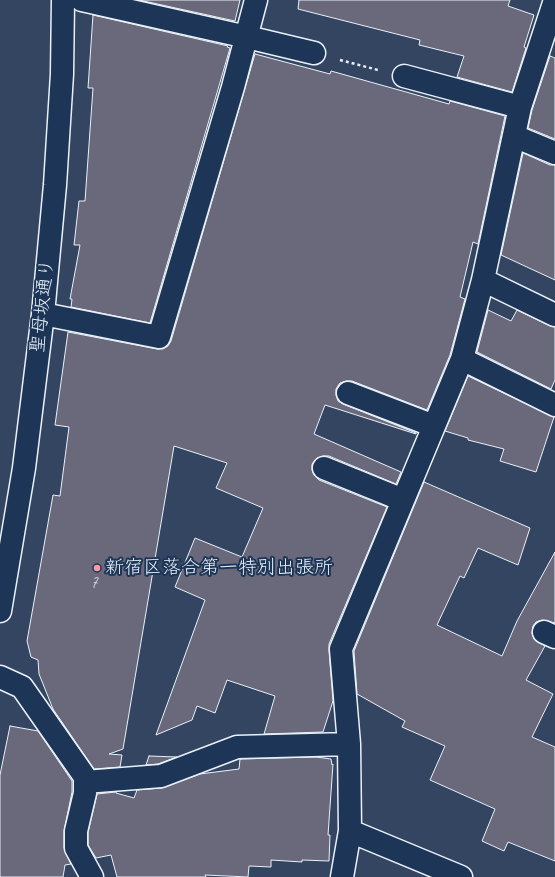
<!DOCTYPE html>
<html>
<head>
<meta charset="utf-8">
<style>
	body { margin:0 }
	canvas { display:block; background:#344562 }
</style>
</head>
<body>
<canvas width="555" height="877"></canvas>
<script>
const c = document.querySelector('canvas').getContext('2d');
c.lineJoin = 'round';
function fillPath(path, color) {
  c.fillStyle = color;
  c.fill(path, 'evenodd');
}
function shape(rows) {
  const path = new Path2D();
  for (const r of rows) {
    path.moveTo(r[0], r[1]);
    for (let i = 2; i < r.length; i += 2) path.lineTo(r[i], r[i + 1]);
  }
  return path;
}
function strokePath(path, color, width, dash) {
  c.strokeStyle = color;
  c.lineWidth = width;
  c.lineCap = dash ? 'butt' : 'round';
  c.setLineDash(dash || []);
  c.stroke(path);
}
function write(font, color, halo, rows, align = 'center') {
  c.font = font + ' Caveat,"Klee One",sans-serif';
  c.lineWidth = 4;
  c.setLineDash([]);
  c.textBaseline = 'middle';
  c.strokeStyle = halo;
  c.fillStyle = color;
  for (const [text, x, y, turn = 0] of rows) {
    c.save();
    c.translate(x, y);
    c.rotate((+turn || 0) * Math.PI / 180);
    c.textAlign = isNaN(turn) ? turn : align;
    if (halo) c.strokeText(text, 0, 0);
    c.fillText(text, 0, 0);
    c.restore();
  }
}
const building = shape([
	[139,0,240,0,235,21,139,0],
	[299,0,510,0,508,6,534,15,524,47,526,48,512,92,457,77,464,56,419,45,420,40,298,9,299,0],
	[93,15,228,46,227,47,230,48,150,323,71,307,72,299,70,299,80,245,74,245,79,201,85,201,93,88,88,88,93,15],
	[255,54,330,74,331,71,449,104,450,101,505,116,478,244,473,242,460,297,465,299,450,355,427,410,352,381,346,381,340,383,336,389,336,395,338,401,343,404,416,433,416,434,325,405,314,434,401,472,396,484,329,456,323,456,317,458,312,464,312,470,314,475,319,480,387,507,329,644,329,650,333,701,323,732,264,734,275,696,227,680,215,713,197,706,192,720,156,735,205,600,175,587,195,538,242,557,263,508,216,488,227,463,174,446,123,749,109,754,122,755,120,767,94,769,53,709,39,674,38,660,31,657,27,641,53,495,60,496,69,427,55,425,68,332,157,349,163,349,168,346,171,341,255,54],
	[550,56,555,58,555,139,528,128,532,110,550,56],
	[523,153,550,165,555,165,555,280,501,255,523,153],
	[488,310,511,321,517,310,550,326,555,327,555,380,551,389,477,352,488,310],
	[468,376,554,417,536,472,500,461,504,449,468,440,468,438,445,431,468,376],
	[424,482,530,528,518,565,478,548,464,578,460,576,437,625,502,656,517,621,555,552,555,623,542,620,536,622,533,626,532,633,534,639,545,646,526,680,553,694,532,737,555,747,555,861,508,842,504,851,482,841,495,809,430,780,445,746,402,727,405,721,357,694,354,651,424,482],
	[10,726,38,731,72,781,72,792,64,831,64,848,71,864,65,865,63,877,0,877,0,775,10,726],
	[149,756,177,757,158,764,146,765,149,756],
	[316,757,331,759,332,765,333,764,328,835,330,835,329,861,302,860,302,862,271,860,271,867,249,866,248,877,205,875,206,877,117,877,111,855,96,858,88,845,88,832,97,794,116,792,116,793,134,798,137,790,162,788,200,774,239,769,240,759,316,757]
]);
const path = shape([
	[340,60,378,70]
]);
const minor = shape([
	[82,0,247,37,314,53],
	[404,76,520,107],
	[514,136,555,153],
	[483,280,555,315],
	[43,314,159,337,233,87,256,0],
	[462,359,555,405],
	[348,393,434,426],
	[324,468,403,500],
	[0,611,24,468,43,314,55,185,62,74,63,0],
	[544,632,555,637],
	[0,677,22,687,85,777,85,793,76,831,76,848,92,877],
	[85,782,161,776,237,747,349,744],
	[350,831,461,877],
	[342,877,350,831,349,744,341,649,462,359,483,280,520,107,555,0]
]);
const markers = [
	[97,568,4,"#ff9aa2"]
];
const numberNames = [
	["7",94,584]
];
const streetNames = [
	["聖母坂通り",43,306,-84]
];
const poiNames = [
	["新宿区落合第一特別出張所",105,568]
];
fillPath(building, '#6a697b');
strokePath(building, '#e8f1f8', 1);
strokePath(minor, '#e8f1f8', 25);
strokePath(path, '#e8f1f8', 2.5, [3, 3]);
strokePath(minor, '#1d3557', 22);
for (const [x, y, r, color] of markers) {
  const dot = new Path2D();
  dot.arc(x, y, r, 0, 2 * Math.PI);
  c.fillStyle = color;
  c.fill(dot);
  strokePath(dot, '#1d3557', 1.5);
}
write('17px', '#c8cfd9', null, numberNames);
write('19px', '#e8f1f8', '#1d3557', streetNames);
write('19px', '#e8f1f8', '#1d3557', poiNames, 'left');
</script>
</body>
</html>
